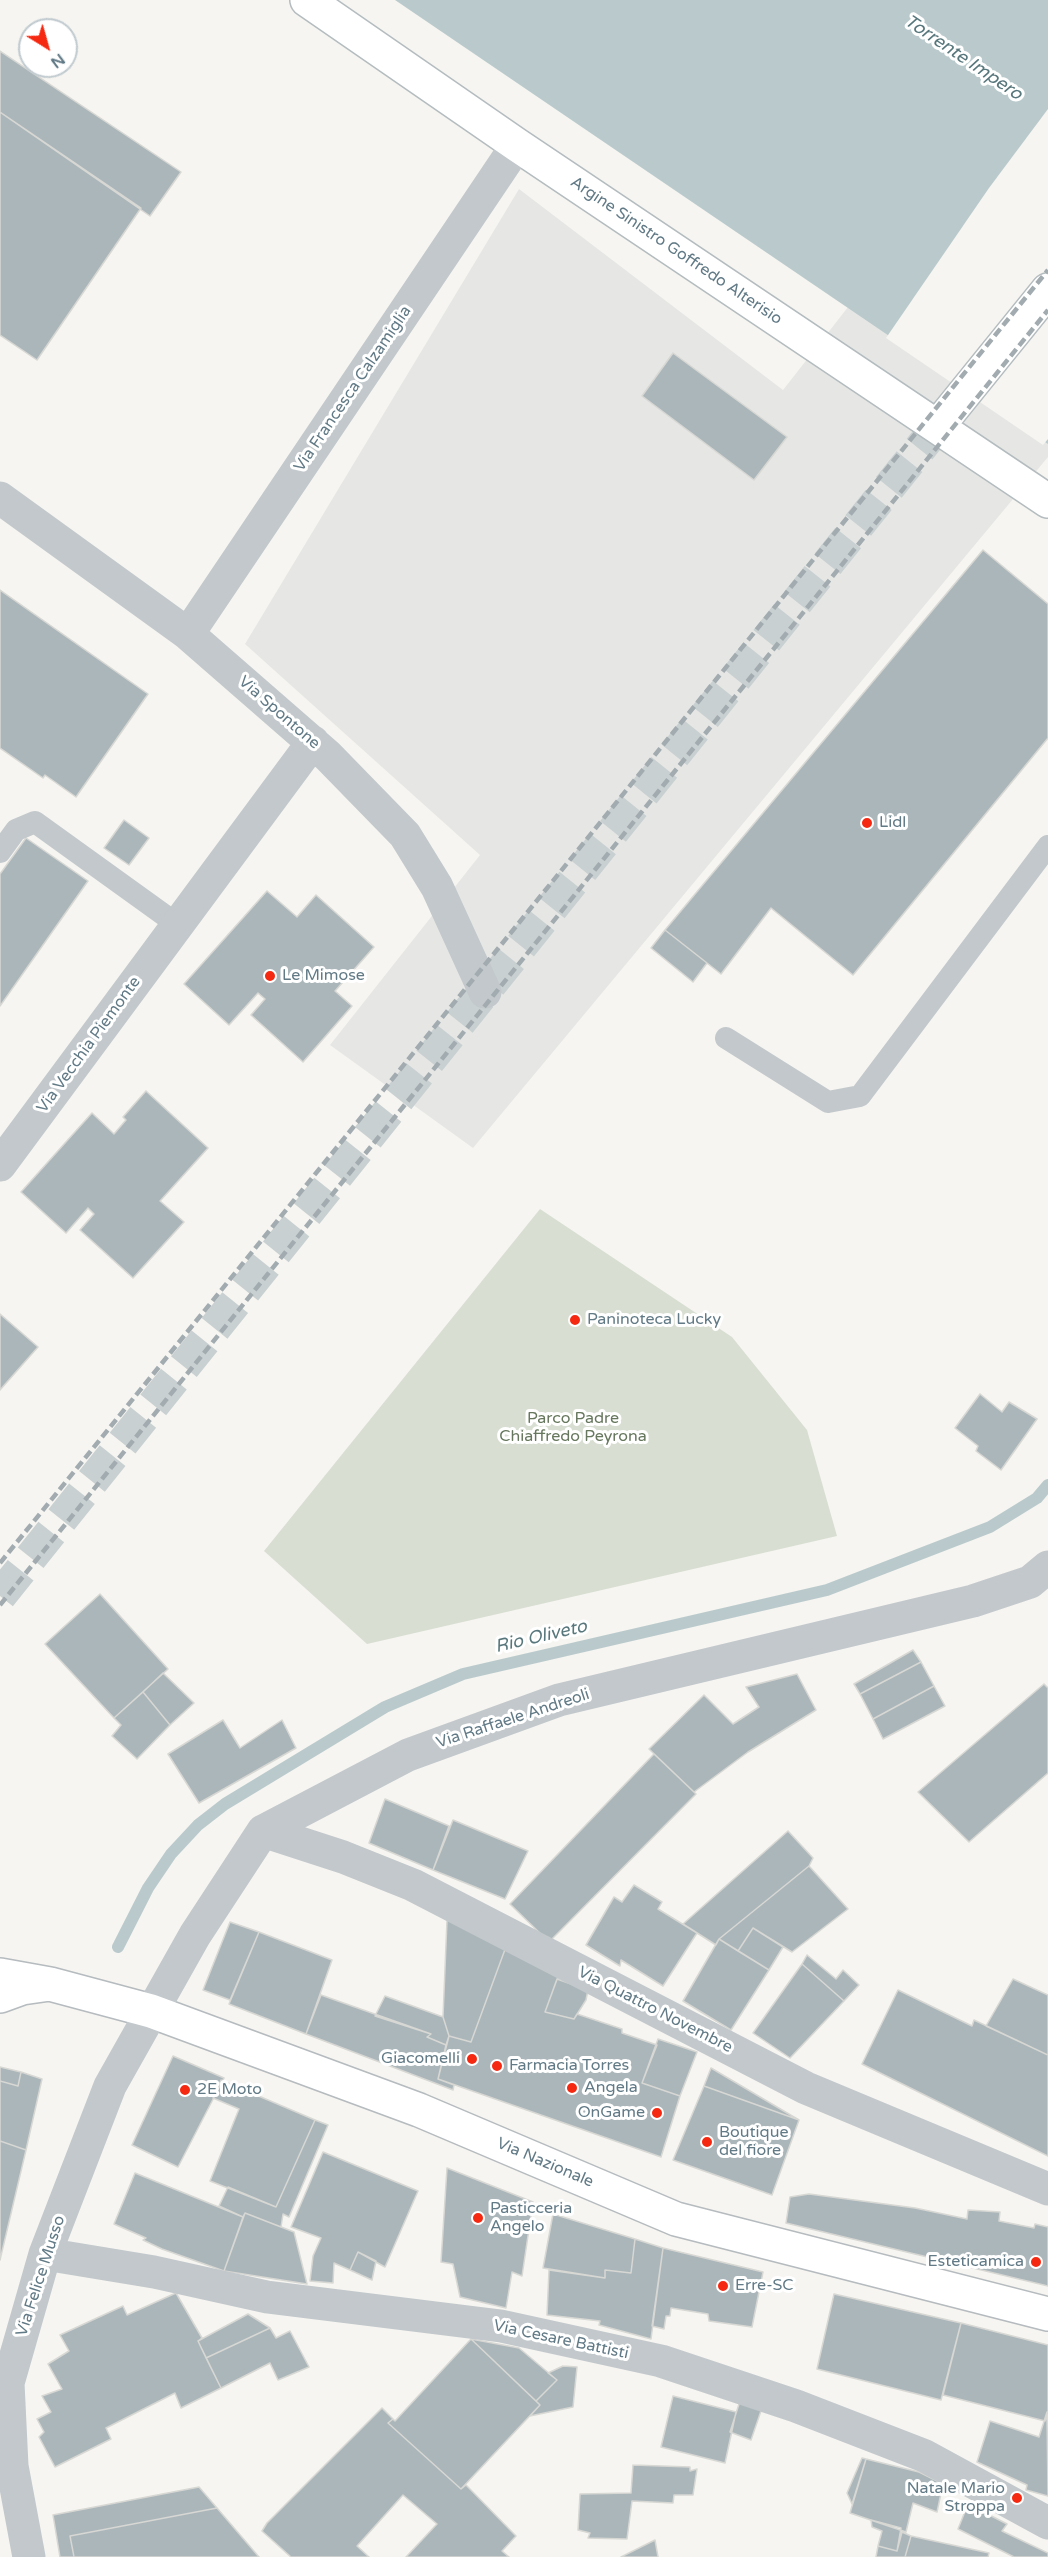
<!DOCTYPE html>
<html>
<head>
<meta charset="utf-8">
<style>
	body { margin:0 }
	#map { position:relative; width:1048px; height:2557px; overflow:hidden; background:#f6f5f1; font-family:"Varela Round",sans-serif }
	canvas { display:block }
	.north { position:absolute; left:18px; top:18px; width:60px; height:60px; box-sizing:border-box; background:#fff; border:2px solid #c0cacf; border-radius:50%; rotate:143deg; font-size:16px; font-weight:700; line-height:24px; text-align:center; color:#617a86 }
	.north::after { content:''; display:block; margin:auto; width:21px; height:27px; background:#f52912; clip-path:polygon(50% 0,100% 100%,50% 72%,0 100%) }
</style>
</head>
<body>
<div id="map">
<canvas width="1048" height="2557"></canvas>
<div class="north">N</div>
</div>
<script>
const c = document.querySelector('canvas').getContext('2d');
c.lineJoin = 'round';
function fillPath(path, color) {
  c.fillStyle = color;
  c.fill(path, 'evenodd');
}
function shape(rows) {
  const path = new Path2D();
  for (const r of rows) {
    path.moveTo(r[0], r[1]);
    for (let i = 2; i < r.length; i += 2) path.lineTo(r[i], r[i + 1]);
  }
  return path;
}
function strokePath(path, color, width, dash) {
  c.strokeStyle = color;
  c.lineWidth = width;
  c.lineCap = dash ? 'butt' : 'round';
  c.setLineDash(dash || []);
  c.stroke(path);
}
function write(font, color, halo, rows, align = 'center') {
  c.font = font + ' "Varela Round",sans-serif';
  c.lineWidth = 6;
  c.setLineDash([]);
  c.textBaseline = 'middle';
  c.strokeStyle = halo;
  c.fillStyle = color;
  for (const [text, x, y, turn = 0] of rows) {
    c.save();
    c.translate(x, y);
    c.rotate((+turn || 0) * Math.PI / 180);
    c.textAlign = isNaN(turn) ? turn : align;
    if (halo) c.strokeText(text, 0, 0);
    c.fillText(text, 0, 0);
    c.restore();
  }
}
const built = shape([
	[1048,52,1048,457,473,1148,330,1045,480,855,245,644,519,189,783,390]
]);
const green = shape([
	[540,1209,732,1337,807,1430,837,1536,367,1644,264,1551]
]);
const water = shape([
	[395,0,1048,0,1048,444]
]);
const pier = shape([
	[1048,109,1048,439,1043,445,886,338,989,188]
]);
const stream = shape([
	[118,1947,148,1888,171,1854,198,1825,225,1804,385,1707,463,1674,827,1590,990,1527,1037,1498,1048,1485]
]);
const building = shape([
	[0,51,181,172,150,216,0,112,0,51],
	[0,112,141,208,37,360,0,335,0,112],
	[673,353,787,437,754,480,642,396,673,353],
	[983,550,1048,604,1048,738,853,975,771,908,721,974,665,930,983,550],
	[0,590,148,694,76,797,45,775,43,778,0,748,0,590],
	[124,820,149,838,129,865,104,848,124,820],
	[26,838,88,881,0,1006,0,874,26,838],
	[267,891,297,917,316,895,374,947,335,991,352,1006,303,1062,251,1015,265,999,258,993,229,1025,184,984,267,891],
	[665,930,707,963,693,982,651,948,665,930],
	[146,1091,208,1148,160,1201,184,1222,133,1278,80,1230,94,1214,88,1208,66,1233,21,1192,92,1113,114,1134,126,1120,123,1117,146,1091],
	[0,1314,38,1347,0,1390,0,1314],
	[980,1394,1002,1412,1009,1402,1037,1419,1001,1470,976,1451,978,1446,955,1428,980,1394],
	[100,1594,168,1669,114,1718,45,1644,100,1594],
	[913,1650,921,1662,860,1694,854,1684,913,1650],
	[921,1662,934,1686,873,1719,860,1694,921,1662],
	[163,1673,194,1703,170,1725,143,1692,163,1673],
	[797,1674,816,1710,748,1752,694,1792,649,1749,704,1695,733,1724,759,1707,746,1687,797,1674],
	[1044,1684,1048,1688,1048,1773,969,1842,918,1792,1044,1684],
	[934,1686,945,1706,883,1739,873,1719,934,1686],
	[143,1692,170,1725,137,1759,112,1736,121,1725,114,1718,143,1692],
	[223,1720,240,1748,282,1720,296,1748,199,1803,168,1754,223,1720],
	[654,1754,696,1794,549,1942,510,1904,654,1754],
	[385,1799,449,1826,433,1870,369,1843,385,1799],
	[453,1820,528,1851,505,1899,433,1870,453,1820],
	[788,1831,813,1858,809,1866,719,1939,716,1945,683,1924,788,1831],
	[809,1866,848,1909,792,1952,753,1928,738,1951,719,1939,809,1866],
	[634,1885,662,1902,658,1909,697,1933,663,1986,621,1960,620,1966,586,1945,614,1897,622,1902,634,1885],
	[447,1920,507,1944,471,2042,449,2036,443,2017,447,1920],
	[230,1922,259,1932,230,2000,203,1990,230,1922],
	[753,1928,783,1947,769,1970,738,1951,753,1928],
	[259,1932,332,1960,306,2034,229,2004,259,1932],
	[719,1939,769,1970,731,2030,683,2001,719,1939],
	[507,1944,559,1974,545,2012,574,2019,577,2014,622,2029,622,2033,657,2045,642,2083,680,2096,661,2157,438,2079,449,2036,471,2042,507,1944],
	[807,1955,836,1979,843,1970,859,1985,844,2001,802,1964,807,1955],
	[802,1964,844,2001,790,2058,753,2033,802,1964],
	[557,1979,588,1990,586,2000,574,2019,545,2012,557,1979],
	[1013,1979,1048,1995,1048,2055,986,2026,1013,1979],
	[898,1990,972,2026,974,2020,1048,2055,1048,2156,862,2064,898,1990],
	[321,1995,431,2034,427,2037,446,2045,438,2079,454,2085,453,2090,306,2034,321,1995],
	[385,1996,443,2017,449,2036,446,2045,427,2037,431,2034,375,2016,385,1996],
	[658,2039,697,2052,680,2096,642,2083,658,2039],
	[173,2056,224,2078,178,2167,132,2145,173,2056],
	[0,2067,21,2072,18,2086,0,2081,0,2067],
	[711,2068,799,2120,704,2086,711,2068],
	[21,2072,42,2079,26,2150,0,2141,0,2081,18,2086,21,2072],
	[221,2080,315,2120,276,2207,210,2181,239,2109,213,2098,221,2080],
	[704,2086,799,2120,772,2195,673,2160,704,2086],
	[315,2120,328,2125,289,2217,283,2214,281,2227,245,2213,243,2217,219,2206,228,2187,276,2207,315,2120],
	[0,2141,26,2150,0,2260,0,2141],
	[323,2152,418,2191,385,2267,358,2252,350,2270,334,2263,333,2283,310,2281,313,2256,321,2238,291,2227,323,2152],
	[447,2168,533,2202,522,2276,512,2272,506,2308,460,2297,453,2264,441,2262,447,2168],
	[135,2173,243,2217,224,2271,162,2249,143,2240,146,2238,114,2224,135,2173],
	[809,2194,915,2208,967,2219,968,2210,1000,2212,999,2221,1034,2228,1035,2224,1048,2227,1048,2286,786,2223,790,2197,809,2194],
	[245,2213,294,2232,307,2284,224,2271,245,2213],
	[553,2214,635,2239,631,2273,605,2270,605,2278,543,2268,553,2214],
	[635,2239,663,2248,651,2339,599,2325,600,2321,547,2315,549,2270,605,2278,605,2270,631,2273,635,2239],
	[663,2248,763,2272,752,2327,709,2321,708,2314,671,2308,670,2316,666,2316,664,2329,652,2326,663,2248],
	[358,2252,376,2261,372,2280,350,2270,358,2252],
	[176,2293,202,2338,198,2341,221,2388,181,2408,175,2393,106,2428,111,2439,55,2467,39,2437,44,2432,37,2419,51,2412,42,2396,62,2389,48,2364,69,2351,60,2335,123,2306,127,2315,176,2293],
	[834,2294,961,2323,941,2400,817,2369,834,2294],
	[248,2314,270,2328,206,2358,198,2341,248,2314],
	[961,2323,1048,2345,1048,2412,1045,2421,943,2395,961,2323],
	[270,2328,276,2338,290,2331,309,2367,278,2380,270,2363,221,2388,206,2358,270,2328],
	[471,2339,519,2348,557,2380,536,2401,471,2339],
	[471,2339,540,2405,461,2489,388,2423,393,2419,395,2421,471,2339],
	[563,2366,577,2367,573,2407,530,2416,540,2405,536,2401,557,2380,548,2373,563,2366],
	[673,2396,736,2412,725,2463,661,2447,673,2396],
	[740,2401,762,2408,751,2440,730,2432,740,2401],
	[382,2408,393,2419,388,2423,461,2489,466,2485,516,2536,502,2551,509,2557,406,2557,437,2524,403,2495,357,2546,369,2557,291,2557,262,2531,267,2523,382,2408],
	[1047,2412,1048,2496,1026,2490,1027,2485,977,2462,990,2421,1039,2437,1047,2412],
	[862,2458,866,2459,852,2504,847,2493,862,2458],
	[866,2459,919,2472,943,2484,937,2512,913,2503,906,2532,850,2513,866,2459],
	[633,2465,690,2467,690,2471,697,2469,693,2495,674,2495,673,2503,632,2501,627,2539,588,2538,590,2533,578,2530,580,2494,631,2493,633,2465],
	[199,2487,217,2508,70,2536,74,2557,60,2557,53,2515,199,2487],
	[968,2504,1007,2524,1002,2531,1048,2553,1048,2557,1014,2557,958,2529,968,2504],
	[217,2508,259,2557,74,2557,70,2536,217,2508],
	[871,2520,901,2528,897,2551,878,2546,882,2531,872,2527,871,2520],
	[902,2532,911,2536,905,2557,876,2557,878,2546,897,2551,902,2532],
	[911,2536,989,2553,988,2557,905,2557,911,2536],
	[655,2540,658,2557,621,2557,655,2540]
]);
const secondaryTunnel = shape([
	[0,1596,938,426]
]);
const service = shape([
	[0,852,16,830,35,822,178,925],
	[726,1038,828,1102,860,1096,1048,846]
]);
const minor = shape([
	[0,498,188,634,328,756,405,835,437,887,485,992],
	[188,634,517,145],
	[0,1165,313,742],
	[263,1831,343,1857,413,1885,806,2088,1048,2189],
	[45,2254,154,2272,267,2297,501,2326,661,2361,796,2406,925,2456,1048,2523],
	[29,2557,12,2466,8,2383,45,2254,110,2086,195,1935,263,1831,408,1755,559,1700,973,1601,1030,1582,1048,1567]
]);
const secondary = shape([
	[307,0,517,145,1048,501],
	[938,426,1048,290]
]);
const primary = shape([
	[0,1975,50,1984,22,1988,0,1996],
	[50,1984,151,2011,419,2110,676,2219,1048,2314]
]);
const rail = shape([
	[0,1563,1048,270],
	[0,1605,1048,310]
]);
const markers = [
	[867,823,6,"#f52912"],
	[270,976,6,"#f52912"],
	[575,1320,6,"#f52912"],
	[472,2059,6,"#f52912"],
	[497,2066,6,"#f52912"],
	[572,2088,6,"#f52912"],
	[185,2090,6,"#f52912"],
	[657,2113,6,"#f52912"],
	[707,2142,6,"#f52912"],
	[478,2218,6,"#f52912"],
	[1036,2262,6,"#f52912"],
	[723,2286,6,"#f52912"],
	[1017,2498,6,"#f52912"]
];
const streetNames = [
	["Argine Sinistro Goffredo Alterisio",676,251,34],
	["Via Francesca Calzamiglia",353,389,-56],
	["Via Spontone",279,713,41],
	["Via Vecchia Piemonte",89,1045,-54],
	["Via Raffaele Andreoli",513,1719,-18],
	["Via Quattro Novembre",655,2010,27],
	["Via Nazionale",545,2163,23],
	["Via Felice Musso",41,2276,-72],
	["Via Cesare Battisti",561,2340,12]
];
const poiNames = [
	["Lidl",879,823],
	["Le Mimose",282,976],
	["Paninoteca Lucky",587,1320],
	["Giacomelli",460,2059,"right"],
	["Farmacia Torres",509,2066],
	["Angela",584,2088],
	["2E Moto",197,2090],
	["OnGame",645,2113,"right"],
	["Boutique",719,2133],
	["del fiore",719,2151],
	["Pasticceria",490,2209],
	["Angelo",490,2227],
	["Esteticamica",1024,2262,"right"],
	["Erre-SC",735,2286],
	["Natale Mario",1005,2489,"right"],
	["Stroppa",1005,2507,"right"]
];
const parkNames = [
	["Parco Padre",573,1419],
	["Chiaffredo Peyrona",573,1437]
];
const waterNames = [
	["Torrente Impero",963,58,34],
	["Rio Oliveto",541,1637,-13]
];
fillPath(built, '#e6e7e5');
fillPath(green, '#d8ded2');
fillPath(water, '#bacacc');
fillPath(pier, '#f6f5f1');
strokePath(stream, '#bacacc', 12);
fillPath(building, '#abb6ba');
strokePath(building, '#d7d7d4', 1.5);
strokePath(secondaryTunnel, '#c9d0d1', 33, [33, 16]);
strokePath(secondary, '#b4bcbf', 36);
strokePath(primary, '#b5bbbe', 36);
strokePath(service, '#c2c8cb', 22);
strokePath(minor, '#c2c8cb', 33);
strokePath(secondary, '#fff', 33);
strokePath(primary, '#fff', 33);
strokePath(rail, '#a2abb0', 4.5, [9, 4.5]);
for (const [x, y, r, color] of markers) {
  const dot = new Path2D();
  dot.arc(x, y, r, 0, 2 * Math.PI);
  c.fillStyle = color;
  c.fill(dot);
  strokePath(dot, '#fff', 2);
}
write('16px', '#617a86', '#fff', streetNames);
write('16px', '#617a86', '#fff', poiNames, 'left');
write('16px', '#66775d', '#fff', parkNames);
write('italic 18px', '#58777c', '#fff', waterNames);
</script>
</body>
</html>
